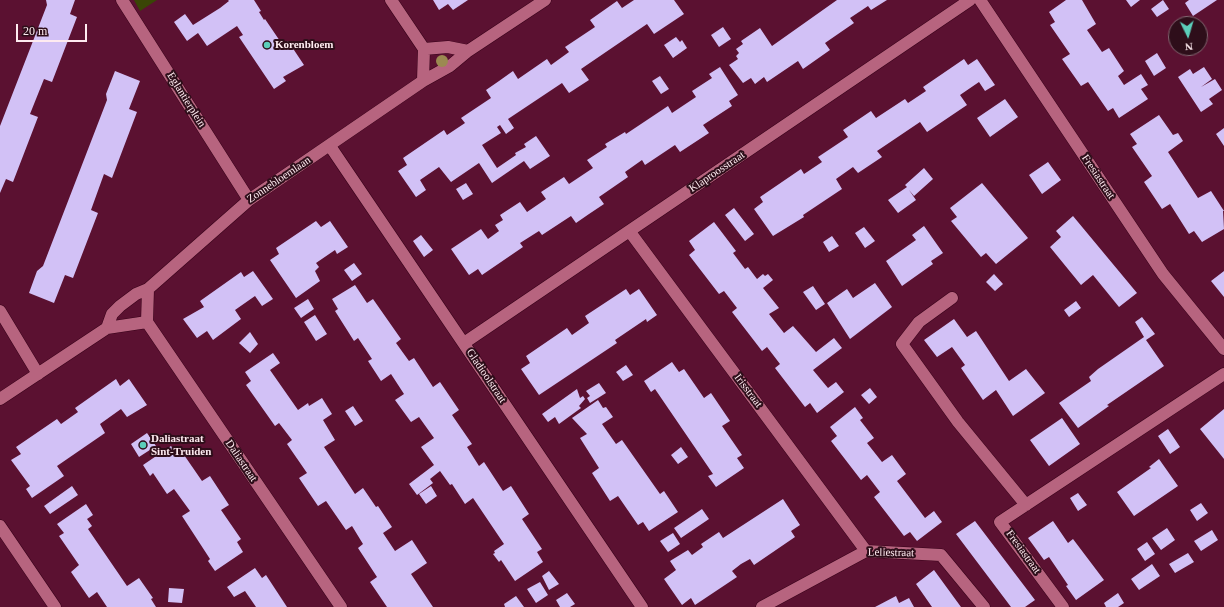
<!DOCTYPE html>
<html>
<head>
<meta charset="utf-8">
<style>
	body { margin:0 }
	#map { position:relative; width:1224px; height:607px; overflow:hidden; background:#5b1131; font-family:Georgia,serif }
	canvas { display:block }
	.north { position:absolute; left:1168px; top:16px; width:40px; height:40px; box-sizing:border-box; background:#2e0e1a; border:1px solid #816670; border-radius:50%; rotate:175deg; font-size:11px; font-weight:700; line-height:16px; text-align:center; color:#feebf0 }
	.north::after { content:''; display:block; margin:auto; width:14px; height:18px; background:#5cceba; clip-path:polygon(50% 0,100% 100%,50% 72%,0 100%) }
	.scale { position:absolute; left:16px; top:24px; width:71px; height:18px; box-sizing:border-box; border:2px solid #feebf0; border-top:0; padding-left:5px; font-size:12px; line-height:14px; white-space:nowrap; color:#feebf0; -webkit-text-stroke:3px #2e0e1a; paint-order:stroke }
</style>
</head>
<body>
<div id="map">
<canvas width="1224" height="607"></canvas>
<div class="north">N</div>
<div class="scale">20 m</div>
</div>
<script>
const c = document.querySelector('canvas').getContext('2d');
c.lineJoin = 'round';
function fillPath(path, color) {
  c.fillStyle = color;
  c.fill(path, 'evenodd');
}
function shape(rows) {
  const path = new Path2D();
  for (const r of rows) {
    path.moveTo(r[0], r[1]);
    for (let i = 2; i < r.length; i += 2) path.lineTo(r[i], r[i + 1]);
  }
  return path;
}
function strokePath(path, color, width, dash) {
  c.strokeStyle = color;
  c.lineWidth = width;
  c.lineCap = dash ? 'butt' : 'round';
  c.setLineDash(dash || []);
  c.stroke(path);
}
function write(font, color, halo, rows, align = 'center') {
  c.font = font + ' Georgia,serif';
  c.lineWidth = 4;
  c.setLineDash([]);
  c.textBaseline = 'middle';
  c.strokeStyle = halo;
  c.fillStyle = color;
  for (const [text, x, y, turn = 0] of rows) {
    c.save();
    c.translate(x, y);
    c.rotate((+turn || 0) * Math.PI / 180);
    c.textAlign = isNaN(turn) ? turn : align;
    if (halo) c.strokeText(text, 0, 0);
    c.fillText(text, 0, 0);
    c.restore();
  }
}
const green = shape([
	[134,0,157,0,140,11]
]);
const building = shape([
	[46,0,75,0,70,14,77,17,52,82,44,79,30,114,38,117,13,182,6,179,0,193,0,126,47,5],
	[228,0,254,0,261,11,259,12,264,20,265,19,282,44,288,41,304,65,283,77,286,81,274,89,239,37,243,35,237,26,207,46,198,33,187,41,174,22,185,14,193,25,220,8,229,1],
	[433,0,468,0,453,10,448,4,439,10],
	[634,0,674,0,684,14,654,34,647,24,581,69,589,80,569,93,562,83,508,119,514,128,506,134,500,125,497,127,501,133,482,145,497,168,516,155,515,153,526,147,524,144,536,136,550,156,530,169,524,161,492,183,479,163,451,182,439,167,420,180,426,190,416,197,398,171,407,165,403,158,444,130,447,135,465,123,461,118,491,98,486,90,499,81,513,71,518,79,547,59,551,65,569,52,565,47,595,27,590,20,617,1,622,8],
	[837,0,887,0,871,10,868,6,850,18,854,23,825,43,830,50,803,69,798,61,767,82,764,77,755,84,751,78,743,83,729,65,738,59,736,56,739,53,736,49,743,44,741,41,760,28,772,46],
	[1066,0,1082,0,1096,24,1087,30,1102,52,1109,48,1124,71,1118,76,1124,85,1141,74,1148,85,1141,89,1148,99,1119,118,1113,108,1108,111,1088,82,1081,86,1062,59,1070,54,1050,25,1055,22,1049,12],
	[1126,0,1140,0,1131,7],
	[1163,0,1169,9,1157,17,1151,9],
	[1189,0,1217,0,1193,16,1185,3],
	[723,27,731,39,719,47,711,35],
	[676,37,680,42,682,40,687,48,673,58,664,45],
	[1157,53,1166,68,1154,76,1145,61],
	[964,59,968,65,977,59,995,85,985,91,979,82,960,95,967,105,927,132,920,122,877,151,882,157,858,173,853,167,836,179,842,189,803,215,804,217,773,236,754,209,763,202,760,197,801,169,804,174,822,162,818,157,848,137,843,130,871,111,876,118,905,99,908,103,926,91,923,87],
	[720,67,738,95,729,101,732,106,703,125,709,133,680,152,675,145,645,165,642,160,625,172,628,177,599,197,604,204,589,214,576,223,571,216,542,235,539,231,520,243,523,247,482,275,478,269,469,275,451,249,481,229,488,239,499,231,495,225,503,220,500,215,520,202,527,212,546,199,541,192,564,177,569,184,593,168,587,160,607,147,605,144,625,132,626,134,668,106,672,113,696,97,692,91,712,78,709,74],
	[1204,67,1212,79,1201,87,1215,79,1222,90,1209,99,1213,104,1201,112,1178,77,1190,69,1193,74],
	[115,71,140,81,129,109,137,112,112,178,104,174,91,210,98,213,73,278,65,275,54,303,29,293,37,271,43,266,107,100,106,94],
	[660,76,669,89,661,94,652,81],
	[1005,99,1018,117,990,137,977,118],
	[1159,115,1173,135,1178,133,1183,141,1168,152,1198,198,1211,191,1224,211,1223,211,1224,229,1202,242,1194,231,1189,234,1170,204,1162,209,1144,182,1152,176,1132,147,1137,144,1130,134],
	[1224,128,1224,146,1216,134],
	[1048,162,1061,180,1042,194,1029,175],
	[924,168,933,179,914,196,909,190,916,200,898,213,888,200,907,187,905,185],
	[466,183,473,194,463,200,456,189],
	[982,183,1028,238,996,264,986,253,981,257,951,221,957,217,950,208],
	[734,208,754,234,745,241,725,215],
	[1073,216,1137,293,1119,307,1093,275,1081,285,1050,247,1061,237,1056,231],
	[316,221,321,227,330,221,348,247,337,254,335,250,316,263,319,267,315,271,320,281,296,298,270,260,279,254,276,248],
	[714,222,736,251,733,253,745,269,748,267,757,279,763,274,765,276,768,274,773,280,763,288,779,308,769,314,784,333,793,326,816,352,834,338,842,348,813,370,828,388,836,382,844,392,817,413,810,403,805,407,775,368,780,364,767,347,762,351,732,312,737,308,724,291,719,294,689,255,695,250,689,241],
	[924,226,943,253,931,261,933,264,902,286,886,261,916,240,912,235],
	[864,227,875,241,865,248,855,233],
	[421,235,433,250,424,257,413,241],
	[832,236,839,246,829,252,823,242],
	[354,263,362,274,352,281,344,270],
	[253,271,273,299,262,306,255,296,235,310,241,319,213,340,207,331,197,338,183,319,204,307,200,301,241,272,244,277],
	[1224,271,1224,297,1211,281],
	[994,274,1003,284,995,291,986,282],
	[875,283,892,307,850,339,827,303,847,289,853,298],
	[355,285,367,303,373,299,401,339,396,343,409,361,414,358,433,387,440,382,459,410,452,415,472,444,467,447,479,466,484,462,503,491,511,486,529,514,522,519,542,549,537,552,543,562,515,581,501,560,499,562,493,554,495,553,494,551,504,544,473,498,465,504,452,484,450,485,440,471,430,479,433,483,417,495,409,484,434,465,421,447,434,438,419,417,411,422,395,400,404,394,391,374,381,381,368,361,372,359,358,338,354,341,335,311,338,309,332,299],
	[813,286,825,304,816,310,803,292],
	[626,289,630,295,639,289,657,315,647,322,646,319,615,340,617,343,539,395,521,369,530,363,526,356,567,328,572,335,589,323,585,316],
	[308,299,314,309,301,318,294,308],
	[1076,301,1081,308,1069,317,1064,310],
	[315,315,327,334,316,341,304,322],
	[1142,317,1155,334,1146,340,1164,366,1107,405,1109,406,1078,428,1059,403,1091,381,1089,377,1098,369,1144,337,1135,322],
	[954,319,967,337,976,331,1009,381,1026,369,1045,393,1013,416,996,390,983,400,961,368,965,365,952,347,937,357,924,340],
	[250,332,258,344,250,353,239,343],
	[273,353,280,363,270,370,298,410,308,403,309,406,322,398,332,414,323,420,335,440,324,447,355,494,363,488,376,507,378,506,392,527,383,533,395,551,412,540,427,563,411,574,433,607,387,607,370,582,377,577,358,548,363,544,352,526,346,530,326,501,318,506,299,478,307,473,287,444,292,440,279,423,275,426,246,385,251,381,245,372],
	[672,362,679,372,684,369,704,398,711,393,730,421,722,426,742,455,737,458,744,468,716,487,708,476,713,474,655,389,651,392,644,381],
	[626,365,633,375,623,381,616,372],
	[116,379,120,386,129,379,147,405,127,417,121,409,100,424,105,433,57,466,64,476,32,498,26,489,30,486,11,460,21,454,16,447,57,419,61,424,78,412,75,408],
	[599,383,606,393,590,403,587,398,590,396,586,391],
	[870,388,877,397,869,404,861,395],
	[577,389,580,398,583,396,585,399,579,406,581,408,559,424,555,417,548,422,542,414],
	[598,400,603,408,606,407,613,417,602,424,616,444,622,440,660,494,664,491,678,512,649,531,643,522,638,525,618,496,610,501,592,473,599,468,580,438,587,434,572,418],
	[353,406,363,421,355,426,345,411],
	[855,407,863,418,860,420,874,438,867,443,882,462,892,455,906,474,897,481,925,518,934,511,942,522,917,541,910,532,904,536,874,497,880,492,867,475,861,480,831,441,837,436,830,427],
	[1224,409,1224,459,1200,429],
	[1062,418,1080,444,1049,466,1030,440],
	[1168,429,1180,447,1170,454,1158,436],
	[147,433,156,446,139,457,131,444],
	[171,446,177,455,182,452,202,481,210,476,229,505,221,510,241,539,237,542,243,552,215,571,208,561,210,559,182,516,190,511,174,489,167,494,153,473,150,476,143,465],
	[681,447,688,457,678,464,671,455],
	[1159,459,1178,486,1134,516,1117,492,1151,468,1149,467],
	[72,486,78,495,50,514,44,506],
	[431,486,437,496,426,504,419,494],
	[1078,493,1087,505,1078,511,1070,498],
	[783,499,800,525,791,531,795,537,754,565,750,559,741,564,732,571,737,577,695,605,691,598,682,605,664,579,676,570,670,561,688,550,692,555,703,547,701,544,719,532,723,538],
	[1201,503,1208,513,1197,521,1190,510],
	[86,504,93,515,87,519,92,526,88,529,127,586,139,578,153,598,151,599,156,607,107,607,97,592,89,598,71,572,79,565,59,536,64,533,57,524],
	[702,509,709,519,681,538,674,528],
	[975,521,1035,600,1025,607,1011,607,956,534],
	[1053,521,1068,543,1073,539,1104,580,1076,600,1066,586,1068,585,1049,557,1044,560,1028,538],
	[1167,528,1175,540,1161,550,1152,538],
	[1212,530,1218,540,1201,551,1194,541],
	[673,533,680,544,668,552,660,541],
	[1147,542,1155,554,1145,561,1137,549],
	[1188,553,1194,562,1175,573,1169,564],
	[1152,564,1160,576,1139,590,1131,579],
	[255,568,262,578,266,575,287,607,256,607,245,591,234,597,227,587],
	[934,570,961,607,932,607,916,584],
	[549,571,559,584,549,590,542,576],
	[540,582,548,595,536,603,527,589],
	[169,588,184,589,182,603,168,602],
	[567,593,575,604,570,607,560,607,556,600],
	[1118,593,1124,603,1118,607,1106,607,1104,603],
	[516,596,524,607,505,607,504,604],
	[896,596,899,603,909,598,914,607,875,607]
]);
const minor = shape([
	[122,0,249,200],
	[391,0,424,49,423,81],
	[980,0,1163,274,1224,349],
	[424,49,448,47,468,51],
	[330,146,642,607],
	[630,232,866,551],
	[148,289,147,322,341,607],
	[952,298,919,322,902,344,958,422,1026,505],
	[0,311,38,374],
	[107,328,112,314,120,306,136,294,148,289,249,200,423,81,450,66,468,51,545,0],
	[464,343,970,0],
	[0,399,107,328,147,322],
	[0,526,55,607],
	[762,607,866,551,941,555,984,607],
	[1063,607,1000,522,1224,374]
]);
const trees = [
	[442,61]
];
const markers = [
	[267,45,4,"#5cceba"],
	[143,445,4,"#5cceba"]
];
const poiNames = [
	["Korenbloem",275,45],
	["Daliastraat",151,439],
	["Sint-Truiden",151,452]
];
const streetNames = [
	["Eglantierplein",186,100,58],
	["Klaproosstraat",717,172,-34],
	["Fresiastraat",1098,177,56],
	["Zonnebloemlaan",279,180,-34],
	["Gladioolstraat",486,376,56],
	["Irisstraat",748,391,53],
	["Daliastraat",241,461,56],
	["Fresiastraat",1023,552,54],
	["Leliestraat",891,553,1]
];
fillPath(green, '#3a4506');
fillPath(building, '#d2c1f6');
strokePath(minor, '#370119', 13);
strokePath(minor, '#b7647f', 12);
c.fillStyle = '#9b8951';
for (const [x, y] of trees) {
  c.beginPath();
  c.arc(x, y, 6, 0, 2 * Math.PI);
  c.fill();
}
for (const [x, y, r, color] of markers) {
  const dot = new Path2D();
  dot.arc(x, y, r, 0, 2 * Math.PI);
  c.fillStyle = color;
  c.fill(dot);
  strokePath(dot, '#2e0e1a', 1.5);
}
write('bold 11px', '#feebf0', '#2e0e1a', poiNames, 'left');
write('11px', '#feebf0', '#2e0e1a', streetNames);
</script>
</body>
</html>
